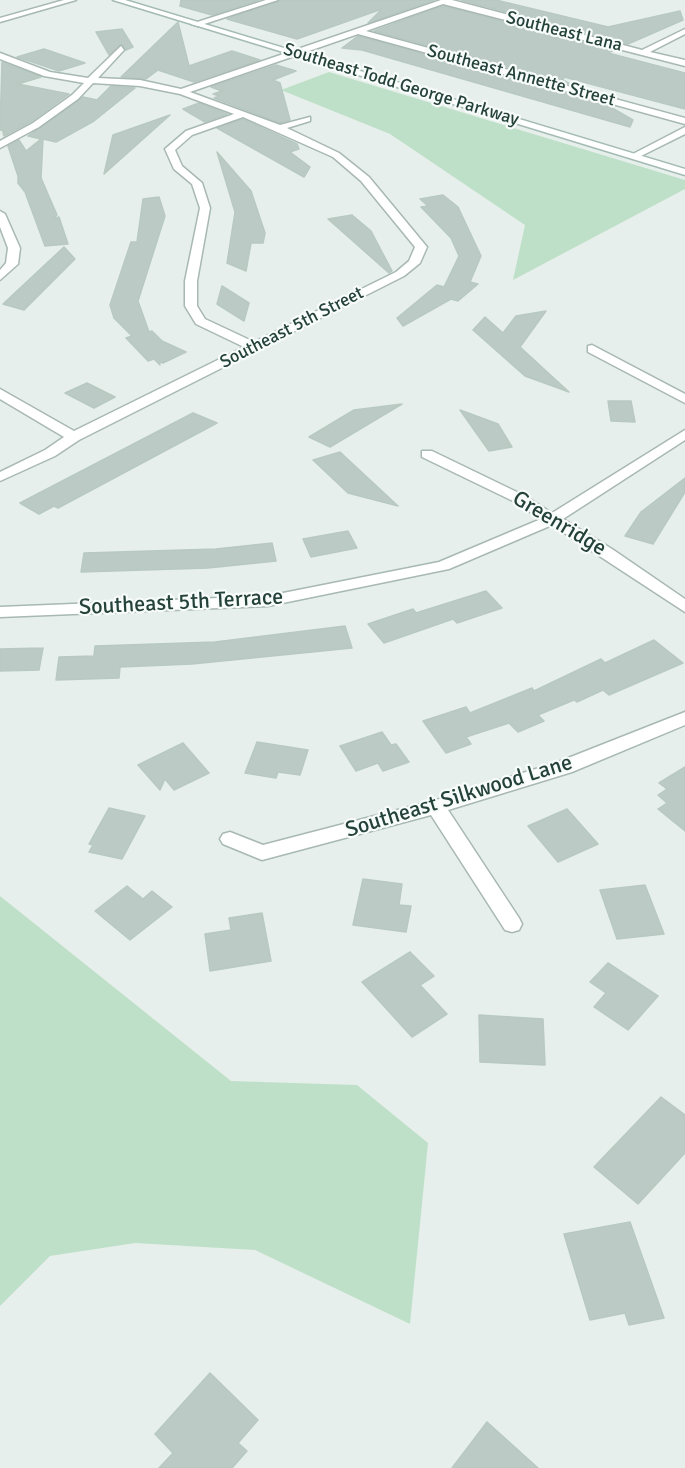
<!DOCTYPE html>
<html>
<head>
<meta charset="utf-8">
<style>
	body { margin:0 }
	canvas { display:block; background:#e6efeb }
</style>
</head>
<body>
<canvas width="685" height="1468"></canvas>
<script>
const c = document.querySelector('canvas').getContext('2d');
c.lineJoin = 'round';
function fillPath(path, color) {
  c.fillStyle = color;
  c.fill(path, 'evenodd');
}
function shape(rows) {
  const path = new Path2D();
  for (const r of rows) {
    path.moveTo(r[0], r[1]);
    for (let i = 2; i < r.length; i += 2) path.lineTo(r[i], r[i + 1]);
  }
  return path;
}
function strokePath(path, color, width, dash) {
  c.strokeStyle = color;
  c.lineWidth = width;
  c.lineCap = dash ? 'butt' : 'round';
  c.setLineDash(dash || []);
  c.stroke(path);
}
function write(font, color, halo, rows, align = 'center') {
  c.font = font + ' Signika,sans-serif';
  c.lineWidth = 4.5;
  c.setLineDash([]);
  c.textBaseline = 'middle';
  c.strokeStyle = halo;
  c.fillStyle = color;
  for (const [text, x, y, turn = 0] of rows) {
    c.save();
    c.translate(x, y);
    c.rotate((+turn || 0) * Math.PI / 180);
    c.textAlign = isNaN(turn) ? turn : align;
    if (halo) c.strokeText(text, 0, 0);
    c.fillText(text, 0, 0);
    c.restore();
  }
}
const green = shape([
	[329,72,685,180,685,189,513,280,525,225,390,134,281,90],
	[0,896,231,1081,357,1085,428,1143,410,1324,255,1250,135,1243,50,1256,0,1306]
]);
const building = shape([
	[181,0,259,0,212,15,180,6,181,0],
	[280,0,434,0,368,23,382,9,297,39,227,19,280,0],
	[461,0,496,0,608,27,680,11,683,20,628,44,461,0],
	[443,6,614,50,608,53,685,73,685,109,564,77,563,80,570,84,374,31,443,6],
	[178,22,189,66,232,51,260,60,194,82,158,70,146,79,121,77,178,22],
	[122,29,133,47,126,50,121,44,109,55,96,32,122,29],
	[358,36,605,104,633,120,630,127,362,50,342,48,358,36],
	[44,49,85,63,59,71,17,57,44,49],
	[2,62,41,77,18,84,69,94,32,121,4,136,3,132,6,131,0,130,2,62],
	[276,65,296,71,273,80,280,83,290,120,280,123,214,98,219,96,213,94,222,91,211,87,276,65],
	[111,86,135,88,94,121,56,142,43,139,41,178,57,215,53,220,59,217,68,244,45,246,25,192,18,183,18,176,8,146,19,140,26,151,41,139,28,136,83,97,97,100,111,86],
	[199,103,227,114,205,122,183,109,199,103],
	[170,115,104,174,113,135,170,115],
	[243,119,297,144,299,149,290,152,310,167,304,177,217,128,243,119],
	[217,152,251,191,265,233,263,243,251,243,246,271,227,263,235,212,217,152],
	[443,195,458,207,481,256,470,282,478,284,458,301,451,299,403,326,397,318,437,285,444,287,459,256,451,238,421,207,428,206,420,199,443,195],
	[159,197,165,216,138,301,149,332,152,331,162,341,186,352,163,363,159,362,160,365,154,359,148,361,126,338,132,336,114,318,110,305,131,242,137,242,143,199,159,197],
	[352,215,371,231,392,271,389,273,328,219,352,215],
	[64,247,75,259,24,310,3,304,64,247],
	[222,286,249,303,244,321,217,304,222,286],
	[546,311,520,347,569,392,525,376,473,330,485,317,503,333,516,316,546,311],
	[87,383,115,397,94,408,65,393,87,383],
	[608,401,631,401,635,422,611,421,608,401],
	[402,404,330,447,309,437,354,410,402,404],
	[460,410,498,424,512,447,489,451,460,410],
	[193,413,217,423,58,508,54,506,39,514,20,503,193,413],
	[340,452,398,506,348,493,313,460,340,452],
	[685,478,685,492,653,544,625,536,641,512,685,478],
	[348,531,357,548,311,557,303,539,348,531],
	[272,543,276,561,208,568,81,572,84,553,216,549,272,543],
	[486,591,502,608,457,623,453,619,384,643,368,624,413,609,416,613,486,591],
	[345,626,352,648,192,664,120,667,119,678,56,680,59,657,94,656,95,646,215,642,345,626],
	[654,640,683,663,609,695,603,690,577,702,574,700,538,715,544,721,518,732,509,723,466,737,471,744,446,753,423,721,466,707,470,713,532,688,534,691,601,659,605,663,654,640],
	[43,648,39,670,0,671,0,649,43,648],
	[382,732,391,745,396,744,409,762,383,771,378,763,356,771,340,746,382,732],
	[257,742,308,750,300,775,278,772,276,778,245,773,257,742],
	[183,743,209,773,174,790,165,779,160,790,138,765,183,743],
	[685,767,685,831,658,809,667,803,658,795,667,789,659,783,685,767],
	[109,808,145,816,122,859,89,852,93,845,89,844,109,808],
	[567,809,598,844,558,862,528,826,567,809],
	[363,879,402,884,399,905,411,906,406,932,353,925,363,879],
	[645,885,664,934,617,939,600,890,645,885],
	[127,886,143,899,152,891,172,907,130,940,95,911,127,886],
	[262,913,271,961,210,971,205,934,231,930,229,918,262,913],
	[410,952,434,976,420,985,447,1014,412,1037,362,982,410,952],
	[608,963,658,996,628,1030,594,1007,606,993,590,982,608,963],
	[479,1015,543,1019,545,1065,480,1062,479,1015],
	[661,1097,685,1115,685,1153,638,1204,594,1167,661,1097],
	[630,1222,664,1318,629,1325,625,1313,590,1320,564,1234,630,1222],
	[210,1373,258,1420,238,1443,247,1451,232,1468,159,1468,173,1453,155,1434,210,1373],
	[487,1422,538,1468,452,1468,487,1422]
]);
const minor = shape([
	[64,0,76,0,0,22,0,18,64,0],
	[266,0,278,0,198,26,191,24,266,0],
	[441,0,452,0,642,50,685,29,685,34,650,52,685,60,685,66,443,4,366,31,685,118,685,124,358,34,190,92,280,125,310,117,310,121,287,128,339,153,369,177,427,247,420,263,404,276,79,440,55,456,0,481,0,472,45,450,64,437,0,399,0,389,74,431,244,347,196,324,185,306,185,281,200,208,192,184,174,169,165,149,186,131,234,114,180,94,140,86,93,83,78,99,39,127,0,148,0,141,33,123,72,95,84,83,44,76,0,59,0,53,50,72,88,78,121,46,124,50,98,78,140,80,181,89,441,0],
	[243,117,333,157,361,181,415,247,409,261,396,272,254,342,205,319,197,306,197,281,210,208,202,183,182,166,175,150,192,135,243,117],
	[685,127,685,134,637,158,629,156,685,127],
	[0,211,5,214,20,248,18,264,0,280,0,270,6,263,8,248,0,227,0,211],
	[592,345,685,394,685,403,588,352,588,346,592,345],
	[685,430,685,440,563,519,612,549,685,599,685,612,552,525,449,569,268,606,0,617,0,607,268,596,439,562,541,519,513,501,422,457,422,451,432,451,523,495,552,513,685,430],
	[685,712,685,725,572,772,448,810,519,918,522,924,519,930,512,932,505,930,431,815,262,860,223,844,220,839,223,834,230,832,263,845,436,800,558,762,685,712]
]);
const secondary = shape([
	[113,0,125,0,685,169,685,175,113,0]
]);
const farStreetnames = [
	["Southeast Lana",564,32,14],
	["Southeast Annette Street",521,76,15],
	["Southeast Todd George Parkway",401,85,17],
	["Southeast 5th Street",292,328,-27]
];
const streetNames = [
	["Greenridge",559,524,31],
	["Southeast 5th Terrace",181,603,-3],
	["Southeast Silkwood Lane",459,797,-17]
];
fillPath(green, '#bfe0c8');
fillPath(building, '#bbcac4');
strokePath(building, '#b8c9c2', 1.5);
strokePath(minor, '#a8b8b2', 3);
strokePath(secondary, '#a4bbb3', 3);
fillPath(minor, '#fff');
fillPath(secondary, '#fff');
write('18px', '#24423a', '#f7fbf9', farStreetnames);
write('22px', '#24423a', '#f7fbf9', streetNames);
</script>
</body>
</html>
